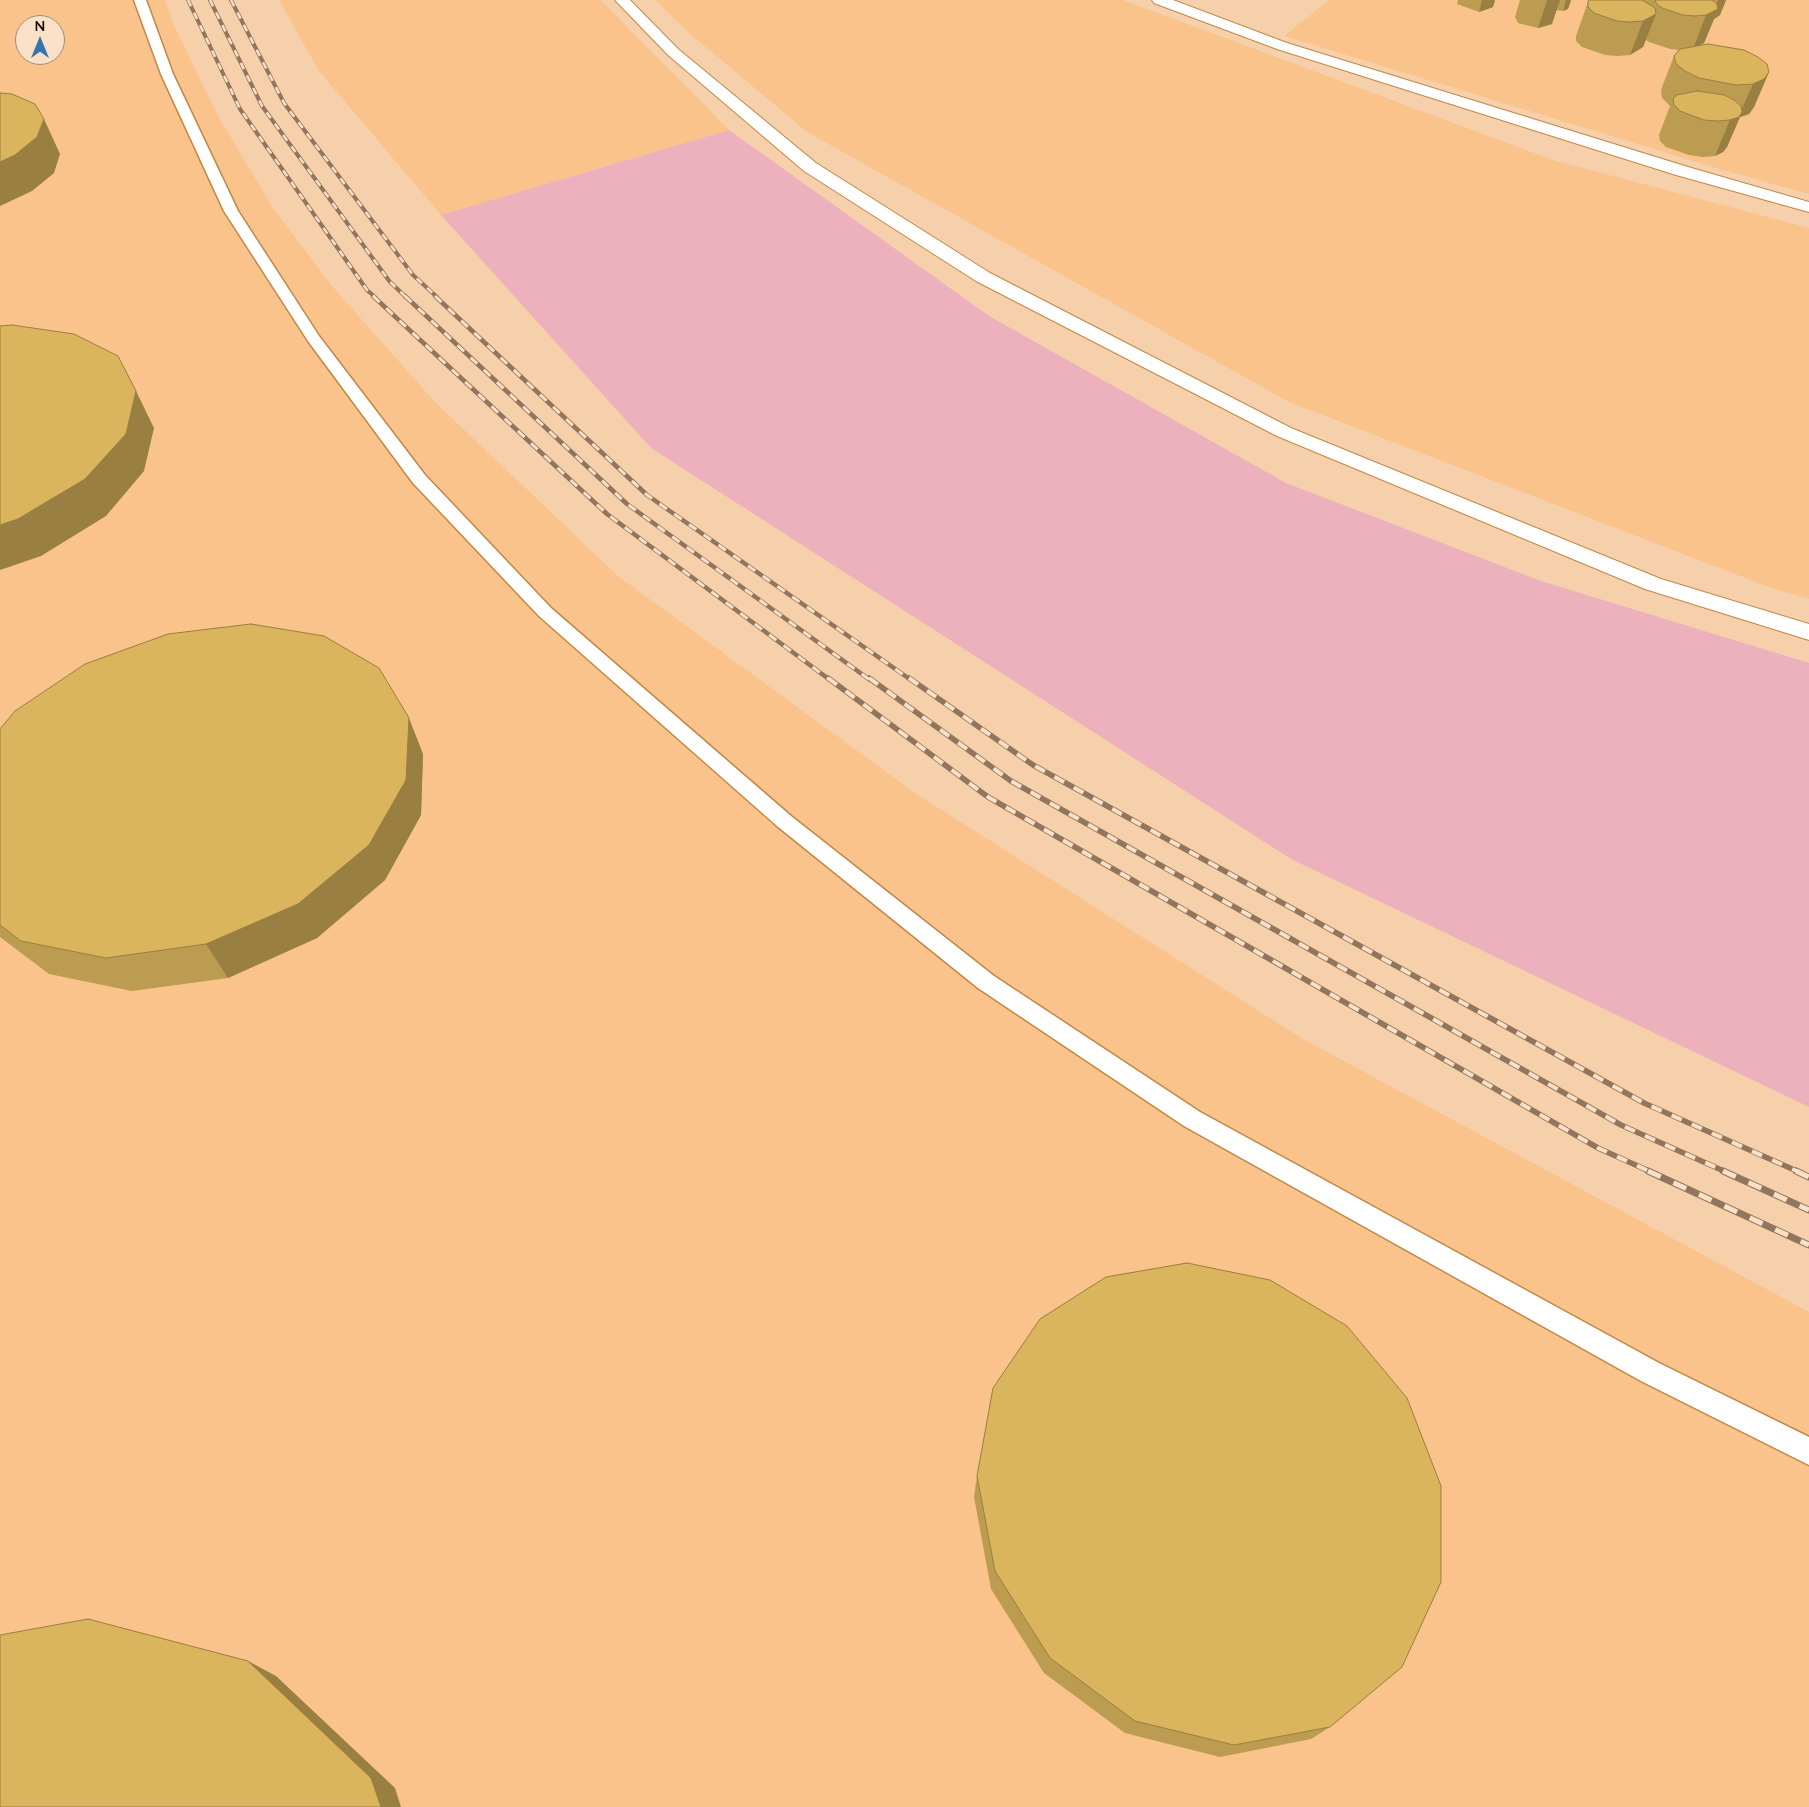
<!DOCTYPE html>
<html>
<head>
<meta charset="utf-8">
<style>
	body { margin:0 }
	#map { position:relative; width:1809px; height:1807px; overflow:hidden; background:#f6d0aa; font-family:Lato,sans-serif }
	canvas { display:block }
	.north { position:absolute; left:15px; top:15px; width:50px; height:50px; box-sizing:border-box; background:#f9e0c7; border:1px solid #9f8a77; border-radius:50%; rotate:0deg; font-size:14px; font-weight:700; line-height:20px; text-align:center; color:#180800 }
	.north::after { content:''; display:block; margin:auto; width:18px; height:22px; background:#3475ab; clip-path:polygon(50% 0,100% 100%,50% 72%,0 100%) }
</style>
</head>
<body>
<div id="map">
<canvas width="1809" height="1807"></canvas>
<div class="north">N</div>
</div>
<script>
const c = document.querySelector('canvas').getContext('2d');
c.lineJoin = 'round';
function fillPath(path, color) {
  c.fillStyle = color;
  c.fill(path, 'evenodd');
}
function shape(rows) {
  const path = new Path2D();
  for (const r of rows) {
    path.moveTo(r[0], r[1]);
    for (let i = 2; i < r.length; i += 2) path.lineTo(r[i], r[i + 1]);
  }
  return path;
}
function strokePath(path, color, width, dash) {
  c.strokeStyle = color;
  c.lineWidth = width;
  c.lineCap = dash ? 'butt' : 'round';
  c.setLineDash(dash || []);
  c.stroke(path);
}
const built = shape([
	[0,0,165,0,173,23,218,116,273,208,332,286,435,402,618,576,915,793,1303,1039,1809,1312,1809,1807,0,1807],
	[25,25,55,25,55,55,25,55],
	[279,0,601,0,729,130,441,215,319,71],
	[655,0,1123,0,1553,160,1809,228,1809,599,1774,589,1289,402,807,132,688,32],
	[1329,0,1809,0,1809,194,1726,171,1284,36]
]);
const green = shape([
	[729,130,989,316,1286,483,1541,581,1809,663,1809,1107,1291,859,651,448,441,215]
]);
const service = shape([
	[134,0,146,0,173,74,238,211,319,336,425,475,551,608,791,816,994,976,1200,1112,1659,1363,1809,1437,1809,1465,1641,1381,1184,1126,978,988,777,826,539,616,413,483,308,341,224,211,161,74,134,0]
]);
const minor = shape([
	[615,0,630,0,678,49,816,163,990,273,1291,428,1661,579,1809,624,1809,640,1645,589,1277,436,976,281,804,171,668,55,615,0],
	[1152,0,1173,0,1287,43,1688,167,1809,202,1809,212,1676,175,1277,49,1154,3,1152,0]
]);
const railFar3 = shape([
	[188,0,240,109,367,290,375,297],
	[210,0,262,106,390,282,406,297],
	[231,0,284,103,413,275,437,297]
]);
const railFar2 = shape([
	[373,296,607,514,830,680],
	[405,296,627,504,870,680],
	[435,296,647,495,911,680]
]);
const railFar1 = shape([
	[828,678,988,797,1598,1148,1651,1172],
	[869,678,1011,781,1621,1125,1726,1172],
	[909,678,1033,765,1644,1103,1799,1172]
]);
const rail = shape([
	[1648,1171,1809,1245],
	[1723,1171,1809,1210],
	[1796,1171,1809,1177]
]);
const wall = shape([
	[1458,0,1495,0,1493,7,1479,12,1457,4],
	[1520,0,1571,0,1568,9,1563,11,1556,10,1552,24,1538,28,1518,23,1515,17],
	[1589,0,1726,0,1720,15,1714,19,1704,43,1698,46,1769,72,1754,107,1749,114,1740,117,1727,147,1723,152,1715,156,1703,157,1689,155,1666,147,1660,141,1659,135,1670,106,1662,98,1661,90,1674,56,1679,50,1670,49,1649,42,1646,40,1643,47,1630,55,1618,56,1605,55,1582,47,1576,41,1576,36,1588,2],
	[0,729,423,754,421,815,385,880,317,938,228,978,132,991,49,974,0,937],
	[977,1476,1330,1727,1311,1739,1220,1757,1125,1733,1044,1673,991,1589,974,1497]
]);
const shadedWall = shape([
	[1482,0,1495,0,1493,7,1479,12],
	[1547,0,1560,0,1552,24,1538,28],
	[1566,0,1571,0,1568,9,1563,11],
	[1718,0,1726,0,1720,15,1714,19,1704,43,1693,49,1706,15,1714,11],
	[1656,14,1643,47,1630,55,1643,21],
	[1769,72,1754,107,1749,114,1740,117,1727,147,1723,152,1715,156,1730,120,1738,117,1753,84],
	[44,119,60,154,54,173,32,191,0,206,0,162],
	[136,391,154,428,144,471,106,516,41,556,0,570,0,525],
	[409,718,423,754,421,815,385,880,317,938,228,978,206,944],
	[248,1661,276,1676,395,1788,401,1807,381,1807]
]);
const building = shape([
	[1589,0,1642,0,1655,8,1656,14,1643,21,1630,22,1617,21,1594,13,1588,7,1588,2,1589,0],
	[1655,0,1712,0,1717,4,1718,9,1706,15,1695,16,1683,15,1662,8,1656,3,1655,0],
	[1708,44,1744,50,1758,57,1767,64,1769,72,1764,79,1753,84,1736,85,1699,78,1685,71,1676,64,1674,56,1680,49,1708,44],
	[1697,91,1724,95,1734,100,1741,106,1742,112,1739,117,1730,120,1718,121,1704,120,1680,111,1674,105,1673,99,1677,95,1697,91],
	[0,93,12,94,35,104,44,119,37,137,15,155,0,162,0,93],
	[12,325,74,334,118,356,136,391,126,434,85,479,18,519,0,525,0,326,12,325],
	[251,624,324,636,379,668,409,718,406,780,369,845,298,904,206,944,106,958,21,941,0,925,0,729,15,711,85,664,168,634,251,624],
	[1187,1263,1270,1280,1347,1326,1407,1398,1441,1486,1441,1582,1402,1667,1330,1727,1234,1745,1135,1721,1050,1658,995,1571,977,1476,993,1388,1040,1319,1106,1277,1187,1263],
	[88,1619,248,1661,371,1778,381,1807,0,1807,0,1635,88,1619]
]);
fillPath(built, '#fac38b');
fillPath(green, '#ecb1bc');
strokePath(service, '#c28745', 3);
strokePath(minor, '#c28745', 2);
fillPath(service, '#fff');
fillPath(minor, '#fff');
strokePath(railFar3, '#91755c', 4);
strokePath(railFar2, '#91755c', 4.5);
strokePath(railFar1, '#91755c', 5.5);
strokePath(rail, '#91755c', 7);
strokePath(railFar3, '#f9e0c7', 2.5, [7]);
strokePath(railFar2, '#f9e0c7', 3, [9]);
strokePath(railFar1, '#f9e0c7', 4, [11]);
strokePath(rail, '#f9e0c7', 5, [14]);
fillPath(wall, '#bb9c50');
fillPath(shadedWall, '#997f41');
fillPath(building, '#dab55d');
strokePath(building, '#997f41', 1);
</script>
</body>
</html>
